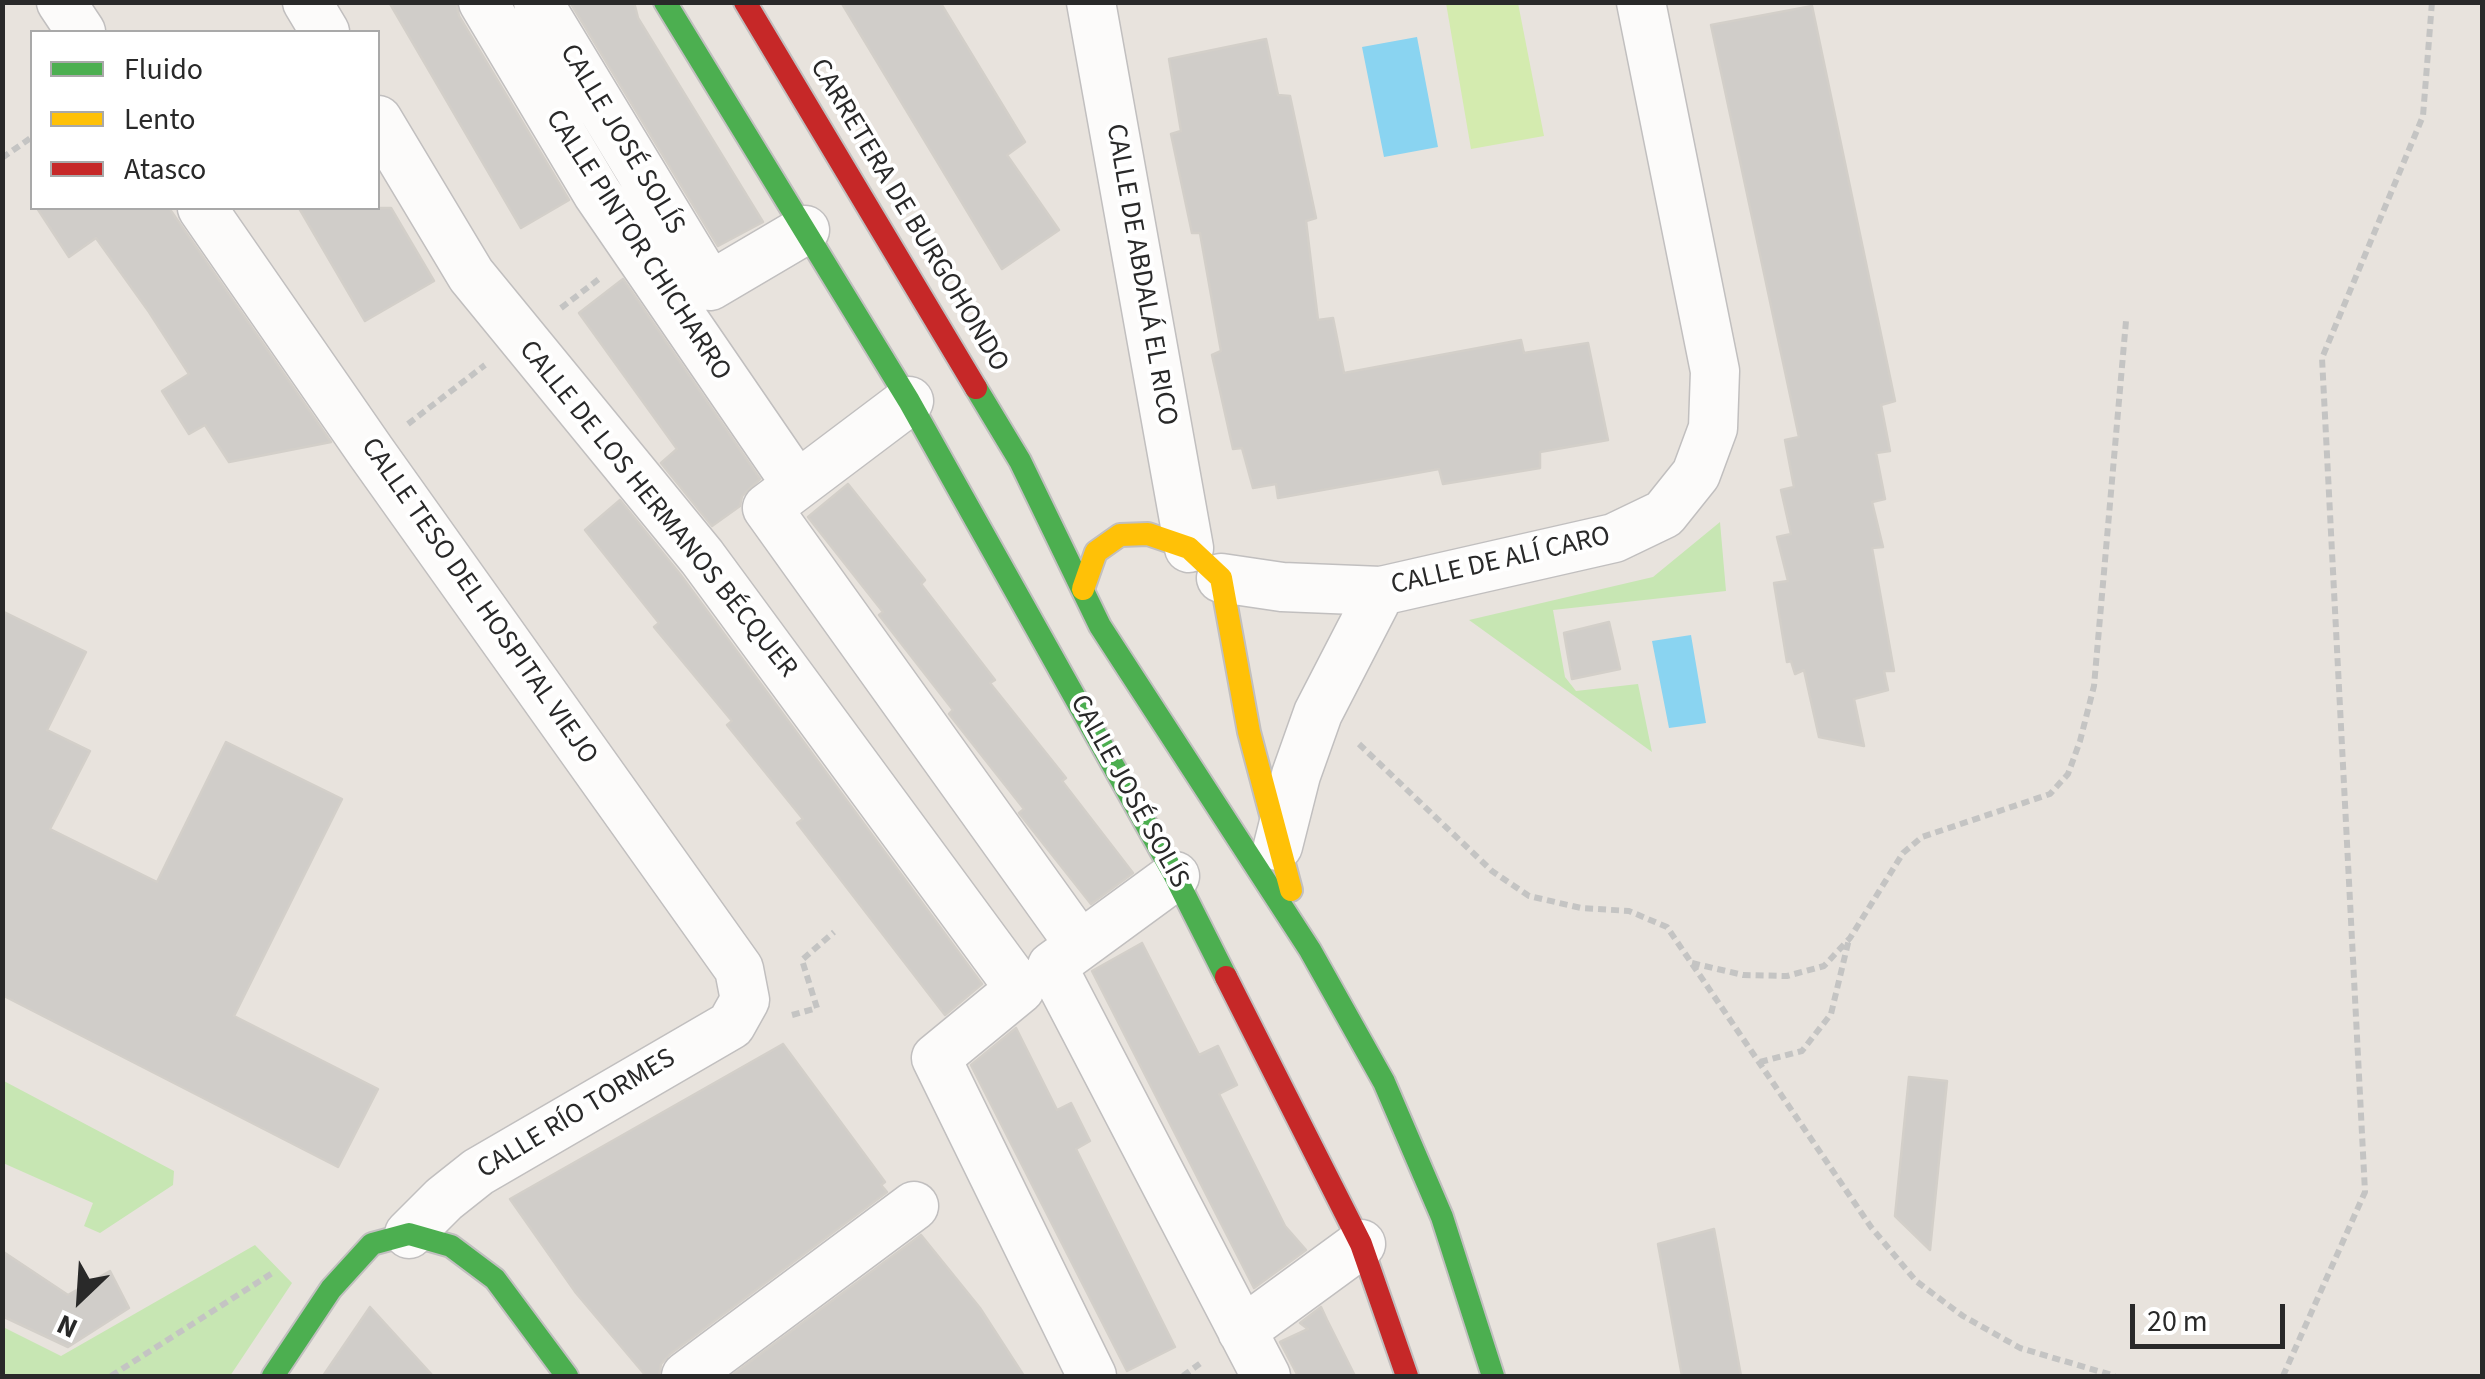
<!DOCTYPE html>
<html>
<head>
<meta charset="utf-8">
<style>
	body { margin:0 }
	#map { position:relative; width:2485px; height:1379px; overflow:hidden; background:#e8e3dd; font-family:"Source Sans 3",sans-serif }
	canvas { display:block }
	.frame { position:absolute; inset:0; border:5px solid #292929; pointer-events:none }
	.legend { position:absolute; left:30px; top:30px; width:350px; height:180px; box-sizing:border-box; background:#fff; border:2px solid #a9a9a9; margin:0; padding:12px 18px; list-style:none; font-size:30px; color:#292929 }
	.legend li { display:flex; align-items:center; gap:20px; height:50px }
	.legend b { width:50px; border:2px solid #a9a9a9 }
	.north { position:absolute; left:30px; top:1249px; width:100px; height:100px; -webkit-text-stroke:8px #fff; paint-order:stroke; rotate:205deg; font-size:28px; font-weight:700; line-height:40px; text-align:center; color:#292929 }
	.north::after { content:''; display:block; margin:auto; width:35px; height:45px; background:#292929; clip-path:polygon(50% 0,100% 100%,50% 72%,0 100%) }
	.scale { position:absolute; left:2130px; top:1304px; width:155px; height:45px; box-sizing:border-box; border:5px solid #292929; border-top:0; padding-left:12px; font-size:30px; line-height:35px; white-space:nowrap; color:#292929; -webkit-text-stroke:8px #fff; paint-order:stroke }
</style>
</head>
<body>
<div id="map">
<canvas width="2485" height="1379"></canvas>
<div class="frame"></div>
<ul class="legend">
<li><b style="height:12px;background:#4caf50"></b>Fluido</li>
<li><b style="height:12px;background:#ffc107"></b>Lento</li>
<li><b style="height:12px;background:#c62828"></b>Atasco</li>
</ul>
<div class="north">N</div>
<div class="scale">20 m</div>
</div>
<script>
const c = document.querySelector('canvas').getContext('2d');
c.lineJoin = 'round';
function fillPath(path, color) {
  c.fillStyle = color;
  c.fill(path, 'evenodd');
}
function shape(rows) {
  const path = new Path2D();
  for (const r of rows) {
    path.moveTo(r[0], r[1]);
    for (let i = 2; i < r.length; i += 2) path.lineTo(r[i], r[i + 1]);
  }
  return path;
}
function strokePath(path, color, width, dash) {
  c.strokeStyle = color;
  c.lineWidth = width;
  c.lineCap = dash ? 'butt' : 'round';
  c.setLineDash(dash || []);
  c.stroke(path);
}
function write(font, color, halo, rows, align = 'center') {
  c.font = font + ' "Source Sans 3",sans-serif';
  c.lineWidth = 8;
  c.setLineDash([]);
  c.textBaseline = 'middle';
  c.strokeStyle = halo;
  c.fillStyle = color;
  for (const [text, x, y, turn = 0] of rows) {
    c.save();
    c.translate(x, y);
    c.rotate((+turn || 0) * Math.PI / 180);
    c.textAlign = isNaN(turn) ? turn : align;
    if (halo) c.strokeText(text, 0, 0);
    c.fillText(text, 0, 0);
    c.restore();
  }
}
const green = shape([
	[1720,522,1726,591,1553,610,1565,677,1576,691,1638,684,1652,752,1469,620,1653,577],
	[2,1080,174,1171,173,1185,100,1233,84,1226,93,1203,3,1163],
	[255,1245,292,1283,230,1376,3,1376,3,1327,61,1356]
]);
const pitch = shape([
	[1446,3,1518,3,1544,136,1471,149]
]);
const water = shape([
	[1417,37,1438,147,1384,157,1362,47],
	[1691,635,1706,723,1669,728,1652,641]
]);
const building = shape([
	[389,2,456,2,459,16,569,200,521,228,389,2],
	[570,2,634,2,638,18,763,222,718,246,570,2],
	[841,2,940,2,1025,142,1007,155,1059,230,1002,269,841,2],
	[1812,6,1895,401,1881,405,1890,451,1876,453,1885,499,1872,502,1883,547,1872,548,1894,671,1884,671,1888,690,1854,699,1864,746,1819,737,1804,670,1795,674,1791,661,1787,662,1774,583,1788,581,1777,537,1791,534,1781,490,1794,487,1785,440,1799,437,1711,25,1812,6],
	[1266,39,1278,95,1290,96,1316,218,1306,221,1318,320,1333,318,1344,373,1521,340,1524,353,1588,343,1608,440,1540,452,1540,468,1443,484,1439,469,1278,498,1276,484,1253,488,1242,448,1233,449,1212,355,1221,351,1200,233,1192,233,1171,134,1181,131,1169,59,1266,39],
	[37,208,169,208,331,442,229,462,205,425,189,434,162,391,189,374,149,312,96,238,69,257,37,208],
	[299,208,391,208,434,281,365,321,299,208],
	[623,279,760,479,742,496,740,506,712,526,661,463,677,449,579,313,623,279],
	[848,484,925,580,921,584,995,680,990,683,1066,778,1062,781,1133,873,1091,904,1019,813,1024,809,949,714,953,710,879,615,883,612,808,517,848,484],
	[620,500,680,574,982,984,945,1015,797,823,803,819,727,725,732,721,654,627,659,623,585,530,620,500],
	[2,611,86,652,47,730,90,751,50,829,157,882,226,742,342,799,234,1016,378,1089,338,1167,2,995,2,611],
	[1609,622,1620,669,1572,679,1564,633,1609,622],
	[1142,943,1199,1055,1218,1046,1237,1085,1219,1094,1285,1226,1306,1250,1254,1288,1092,971,1142,943],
	[1016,1028,1057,1110,1071,1103,1090,1141,1076,1149,1175,1347,1127,1371,971,1065,1016,1028],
	[783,1044,885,1182,881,1185,887,1192,670,1354,661,1364,659,1376,646,1376,576,1293,510,1199,783,1044],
	[1909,1077,1947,1081,1930,1250,1895,1216,1909,1077],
	[1714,1229,1741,1376,1682,1376,1658,1244,1714,1229],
	[921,1235,980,1308,1024,1376,731,1376,921,1235],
	[2,1251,68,1295,110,1271,129,1308,68,1347,2,1316,2,1251],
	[370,1307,433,1376,323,1376,370,1307],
	[1321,1307,1327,1320,1355,1376,1298,1376,1280,1342,1308,1329,1300,1323,1321,1307]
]);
const path = shape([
	[2,158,32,137],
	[561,308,599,279],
	[408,424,485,365],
	[1359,744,1492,871,1529,896,1581,908,1629,911,1667,927,1871,1227,1916,1281,1963,1316,2020,1348,2115,1376],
	[1692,963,1743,975,1787,976,1824,966,1850,938,1903,853,1922,837,2050,794,2068,774,2080,741,2094,686,2126,321],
	[792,1015,817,1008,802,960,834,932],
	[1760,1062,1802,1051,1831,1014,1849,939],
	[111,1376,274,1272],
	[1183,1376,1202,1362],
	[2283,1376,2365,1192,2322,358,2423,116,2432,2]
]);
const street = shape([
	[61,2,81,32],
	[307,2,325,32],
	[483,2,597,193,797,485],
	[538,2,710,286,805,230],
	[1091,2,1189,548],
	[378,120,471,275,702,557,1020,989,936,1058,1092,1376],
	[202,208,371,452,739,969,745,1000,731,1025,478,1172,444,1199,409,1234],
	[909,401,767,508,1080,945],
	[1221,578,1282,587,1381,591,1614,538,1664,514,1696,474,1713,428,1715,371,1641,2],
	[1278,846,1296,775,1318,713,1381,591],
	[1175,876,1052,966,1266,1376],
	[1242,1331,1361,1244],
	[686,1376,914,1206]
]);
const fast = shape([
	[665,2,909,401,1175,876,1226,977],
	[976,388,1020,461,1100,626,1310,950,1384,1082,1442,1217,1493,1376],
	[273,1376,331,1289,372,1244,409,1234,451,1246,495,1279,567,1376]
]);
const slow = shape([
	[1083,589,1096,552,1120,535,1148,534,1189,548,1221,578,1249,732,1291,890]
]);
const jam = shape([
	[745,2,976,388],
	[1226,977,1361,1244,1407,1376]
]);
const streetNames = [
	["CALLE JOSÉ SOLÍS",621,140,59],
	["CARRETERA DE BURGOHONDO",908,216,59],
	["CALLE PINTOR CHICHARRO",637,246,57],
	["CALLE DE ABDALÁ EL RICO",1140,275,80],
	["CALLE DE LOS HERMANOS BÉCQUER",657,510,51],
	["CALLE DE ALÍ CARO",1501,562,-13],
	["CALLE TESO DEL HOSPITAL VIEJO",478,602,55],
	["CALLE JOSÉ SOLÍS",1128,792,61],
	["CALLE RÍO TORMES",577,1115,-31]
];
fillPath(green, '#c7e6b3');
fillPath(pitch, '#d4ebaf');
fillPath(water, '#8ad4f1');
fillPath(building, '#d0cdc9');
strokePath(building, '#d3cfc9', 2.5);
strokePath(street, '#c1bfbf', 51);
strokePath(fast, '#c1bfbf', 26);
strokePath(slow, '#c1bfbf', 26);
strokePath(jam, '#c1bfbf', 26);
strokePath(path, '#c4c4c3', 6, [8, 5]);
strokePath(street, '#fcfbfa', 48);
strokePath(fast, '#4caf50', 22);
strokePath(slow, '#ffc107', 22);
strokePath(jam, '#c62828', 22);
write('28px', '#292929', '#fff', streetNames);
</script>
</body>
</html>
